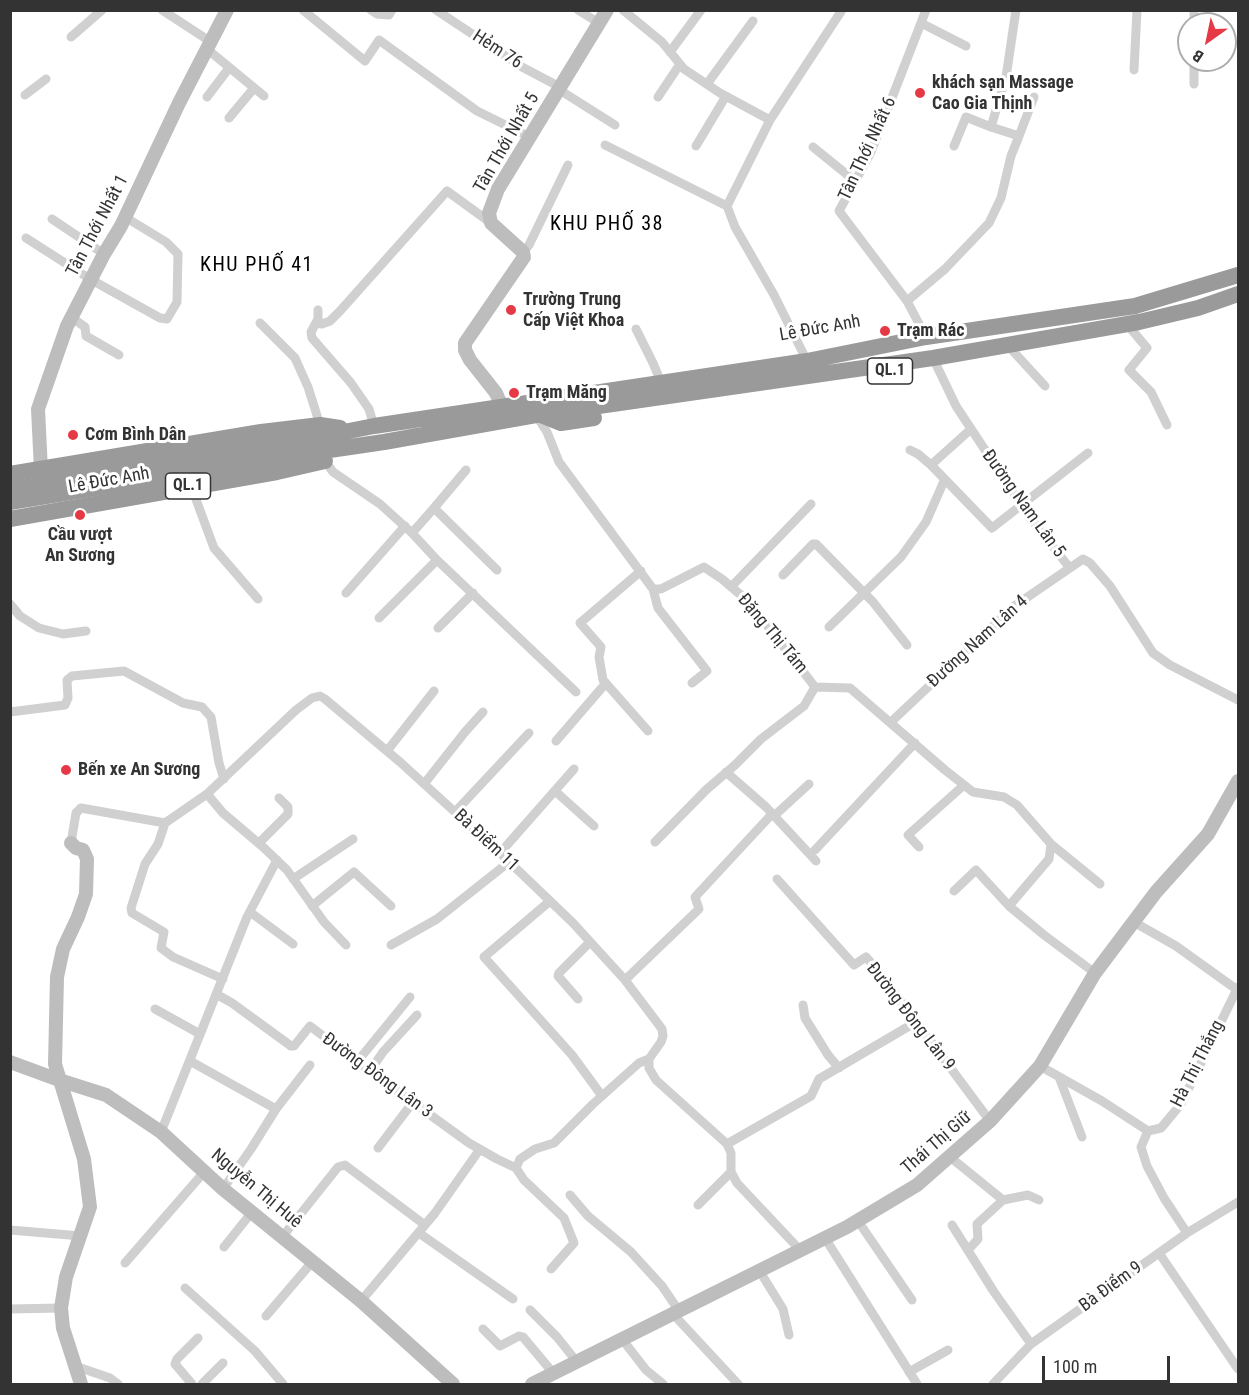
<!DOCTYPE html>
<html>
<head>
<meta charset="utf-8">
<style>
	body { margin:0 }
	#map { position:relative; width:1249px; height:1395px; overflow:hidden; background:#fff; font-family:"Roboto Condensed",sans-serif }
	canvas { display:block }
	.frame { position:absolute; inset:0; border:12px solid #333; pointer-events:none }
	.north { position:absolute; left:1177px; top:12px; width:60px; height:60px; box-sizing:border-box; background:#fff; border:2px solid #adadad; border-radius:50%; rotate:213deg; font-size:16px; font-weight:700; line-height:24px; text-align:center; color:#333 }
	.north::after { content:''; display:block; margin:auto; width:21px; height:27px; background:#e63946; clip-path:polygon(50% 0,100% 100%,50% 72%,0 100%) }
	.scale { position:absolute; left:1042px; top:1356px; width:128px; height:27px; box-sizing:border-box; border:3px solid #333; border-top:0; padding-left:8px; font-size:18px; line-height:21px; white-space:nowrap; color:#333; -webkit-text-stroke:4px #fff; paint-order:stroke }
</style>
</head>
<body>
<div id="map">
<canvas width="1249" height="1395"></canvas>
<div class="frame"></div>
<div class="north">B</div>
<div class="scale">100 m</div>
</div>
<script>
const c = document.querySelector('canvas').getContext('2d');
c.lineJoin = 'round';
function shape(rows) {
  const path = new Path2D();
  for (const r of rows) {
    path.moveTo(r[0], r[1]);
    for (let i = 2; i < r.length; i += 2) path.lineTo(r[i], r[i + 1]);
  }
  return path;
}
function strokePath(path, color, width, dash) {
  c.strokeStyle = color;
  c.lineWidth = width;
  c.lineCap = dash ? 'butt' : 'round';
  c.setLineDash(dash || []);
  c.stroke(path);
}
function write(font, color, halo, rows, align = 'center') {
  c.font = font + ' "Roboto Condensed",sans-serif';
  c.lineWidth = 6;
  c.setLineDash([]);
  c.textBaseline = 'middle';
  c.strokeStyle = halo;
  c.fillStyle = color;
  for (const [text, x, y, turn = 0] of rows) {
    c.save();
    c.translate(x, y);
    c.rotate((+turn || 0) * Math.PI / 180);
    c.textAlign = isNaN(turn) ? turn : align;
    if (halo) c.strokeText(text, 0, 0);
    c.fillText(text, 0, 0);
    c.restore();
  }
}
const street = shape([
	[162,10,211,42],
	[303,10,365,61,379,40,477,111,530,137],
	[371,10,377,14,389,15,392,10],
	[436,10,522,67,560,87],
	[578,10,599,23],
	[623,10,662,42,684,69,720,93,770,120,727,206,735,227,774,295,807,361],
	[1194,10,1194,24],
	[921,23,966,46],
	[71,37,102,10],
	[207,49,264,96],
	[670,52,701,10],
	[1194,60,1194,84],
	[1134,70,1137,10],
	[707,84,753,21],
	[558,89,615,125],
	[25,95,46,79],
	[207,97,229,68],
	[658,97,680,64],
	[229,118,254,88],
	[770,120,842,10],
	[1019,136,1034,97],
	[605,145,727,206],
	[696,146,726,96],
	[954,146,966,117,991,127,1006,77,1016,10],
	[813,147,855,181],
	[52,219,104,254],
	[26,238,90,279,160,318,167,319,177,302,178,254,166,242,125,217],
	[523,252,529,245,568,165],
	[907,301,945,269,989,223,1001,198,1011,156,1019,136,991,127],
	[318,310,318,319,311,332,312,338,351,383,369,409,374,426],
	[71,317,85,327,86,336,119,355],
	[260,323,295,358,308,387,320,425],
	[316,323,322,324,330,321,340,311,447,191,491,223],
	[636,329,653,363,658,375],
	[1131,329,1147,348,1129,370,1151,392,1167,425],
	[926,337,907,301,839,211,871,152,926,10],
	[1012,350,1045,386],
	[933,358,956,406,1028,515,1069,567],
	[536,415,547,432,559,462,653,589,661,589,704,567,722,579,749,602,815,687,850,688,945,770,973,792,1004,797,1017,805,1051,844,1100,884],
	[910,450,918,454,931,465,992,528,1088,453],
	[325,461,333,472,380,504,412,533,437,560,576,692],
	[931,465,971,429],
	[191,486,214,548,258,599],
	[434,508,466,470],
	[412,533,434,508,497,570],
	[641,571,580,623,601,647,599,657,603,680,648,731],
	[783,575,813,544,816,544,873,602,907,645],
	[731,587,811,504],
	[653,589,658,608,707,671,692,683],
	[346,593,405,526],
	[10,604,20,616,39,628,63,634,86,631],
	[379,618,437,560],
	[829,627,901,557,926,522,944,481],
	[438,628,473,593],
	[10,712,65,705,68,698,67,680,72,676,124,671,183,703,202,707,211,717,219,763,224,779],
	[891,722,1013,607,1083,559,1090,563,1110,586,1153,653,1170,665,1238,700],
	[556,741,606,683],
	[387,751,434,691],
	[726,772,766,807,816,861],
	[424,784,465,732,483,712],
	[555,791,594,826],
	[207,794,223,813,263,847,287,870,324,922,346,945],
	[455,812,529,733],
	[774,816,809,784],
	[165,823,158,844,145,864,131,908,132,913,164,932,161,948,173,957,223,979],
	[655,842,706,790,735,765,761,739,804,706,815,687],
	[71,843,76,813,81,808,165,823,207,794,296,710,312,698,320,696,325,699,400,762,500,853,573,923,625,980,662,1029,663,1036,661,1042,649,1059,649,1068,656,1080,727,1144,731,1153,731,1172,737,1183,800,1250],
	[259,843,288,814,288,807,279,798],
	[919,847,908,835,964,785],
	[815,850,915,743],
	[500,853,574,769],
	[293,879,353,839],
	[777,879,854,965,866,957,880,973,990,1121],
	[954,891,976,870,1009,906,1044,935,1095,973],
	[550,901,484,957,572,1055,602,1096],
	[312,906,354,872,391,906],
	[1009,906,1049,859,1051,844],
	[250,912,293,944],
	[1132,921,1176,946,1236,989],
	[391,945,437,919,509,862],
	[625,980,699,909,695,897,772,814],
	[216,994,232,1003,291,1046,294,1046,310,1026,353,1059,469,1143,497,1159,516,1168],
	[578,999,558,976,559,973,590,942],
	[803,1005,805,1018,828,1055,839,1068],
	[155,1009,200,1034],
	[190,1061,276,1109,310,1065],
	[357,1062,410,997],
	[1040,1066,1102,1101,1148,1131,1161,1128,1181,1104,1238,987],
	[370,1071,383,1052,417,1015],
	[1059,1077,1082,1137],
	[1148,1131,1141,1147,1147,1166,1164,1198,1187,1233],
	[161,1132,247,917,277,860],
	[727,1144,811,1096,819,1079,916,1022],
	[378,1148,413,1102],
	[950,1157,1003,1200,977,1224,978,1239,969,1249],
	[223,1189,251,1149,276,1109],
	[570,1195,588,1216,631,1252,662,1286,679,1311],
	[1003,1200,1028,1195,1039,1200],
	[698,1205,731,1172],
	[858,1221,912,1300],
	[952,1225,994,1292,1031,1344],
	[10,1230,81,1236],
	[419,1233,513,1299],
	[283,1236,338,1167,345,1165,425,1225],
	[825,1238,917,1384],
	[224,1247,252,1212],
	[1159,1253,1238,1369],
	[125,1263,205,1171],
	[551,1269,574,1243,564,1218,524,1180,516,1168,520,1159,535,1149,554,1143,593,1104,639,1063,649,1059],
	[759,1270,783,1309,789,1335],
	[185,1288,255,1351,283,1384],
	[361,1301,435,1213,480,1149],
	[10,1309,61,1308],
	[530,1310,557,1337,577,1362],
	[673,1314,738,1384],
	[266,1316,313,1261],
	[483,1329,500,1346,519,1336,523,1337,554,1374],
	[622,1339,646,1370,663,1384],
	[75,1366,110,1378,118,1384],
	[909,1372,948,1350],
	[192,1384,175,1364,177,1359,198,1338],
	[202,1384,223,1363],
	[993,1384,1031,1344,1187,1233,1238,1202]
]);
const secondary = shape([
	[502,407,496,393,470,360,465,350,465,343,524,257,523,252,491,223,489,213,498,189,607,10],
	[41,470,38,409,67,326,104,254,121,226,179,103,227,10],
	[71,843,76,848,83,850,87,859,86,894,78,917,63,949,57,977,55,1064,84,1159,90,1207,66,1277,61,1308,63,1328,81,1384],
	[10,1062,59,1080,106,1095,161,1132,223,1189,361,1301,453,1384],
	[532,1384,847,1227,917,1185,990,1121,1040,1066,1095,973,1156,892,1208,834,1238,781]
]);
const highway = shape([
	[541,415,561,423,594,418],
	[288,443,374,426,807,361,926,337,1135,306,1238,275],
	[289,456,384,442,536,415,933,358,1139,322,1198,308,1238,294],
	[10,474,261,432,320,425,340,428],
	[10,519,277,472,325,461]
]);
const highwayBridge = shape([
	[10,490,288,443],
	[10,502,289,456]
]);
const markers = [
	[920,93,6,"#e63946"],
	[511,310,6,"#e63946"],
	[885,331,6,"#e63946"],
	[514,393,6,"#e63946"],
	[73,435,6,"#e63946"],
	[80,515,6,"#e63946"],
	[66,770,6,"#e63946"]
];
const shields = [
	[890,371,45],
	[188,486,45]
];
const shieldNames = [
	["QL.1",890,371],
	["QL.1",188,486]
];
const streetNames = [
	["Hẻm 76",497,50,33],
	["Tân Thới Nhất 5",507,143,-60],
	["Tân Thới Nhất 6",868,149,-65],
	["Tân Thới Nhất 1",98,226,-62],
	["Lê Đức Anh",820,329,-10],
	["Lê Đức Anh",109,481,-10],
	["Đường Nam Lân 5",1023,504,54],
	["Đặng Thị Tám",772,634,50],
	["Đường Nam Lân 4",978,642,-42],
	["Bà Điểm 11",486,841,43],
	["Đường Đông Lân 9",910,1017,52],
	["Hà Thị Thắng",1198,1064,-63],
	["Đường Đông Lân 3",377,1076,36],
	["Thái Thị Giữ",937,1143,-41],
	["Nguyễn Thị Huê",256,1189,40],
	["Bà Điểm 9",1111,1287,-36]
];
const poiNames = [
	["khách sạn Massage",932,83],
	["Cao Gia Thịnh",932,104],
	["Trường Trung",523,300],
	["Cấp Việt Khoa",523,321],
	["Trạm Rác",897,331],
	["Trạm Măng",526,393],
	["Cơm Bình Dân",85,435],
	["Cầu vượt",80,535,"center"],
	["An Sương",80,556,"center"],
	["Bến xe An Sương",78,770]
];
const neighbourhoodNames = [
	["KHU PHỐ 38",607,225],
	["KHU PHỐ 41",257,266]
];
strokePath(street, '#d0d0d0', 9);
strokePath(secondary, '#bdbdbd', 14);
strokePath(highway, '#9a9a9a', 16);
strokePath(highwayBridge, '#9a9a9a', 16);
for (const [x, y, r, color] of markers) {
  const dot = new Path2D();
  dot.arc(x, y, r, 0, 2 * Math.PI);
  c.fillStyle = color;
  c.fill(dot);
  strokePath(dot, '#fff', 2);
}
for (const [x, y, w] of shields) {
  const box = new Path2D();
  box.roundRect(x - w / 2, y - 13, w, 26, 4.5);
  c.fillStyle = '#fff';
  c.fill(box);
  strokePath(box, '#333', 1.5);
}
write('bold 16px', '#333', null, shieldNames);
write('18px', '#333', '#fff', streetNames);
write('bold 18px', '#333', '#fff', poiNames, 'left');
c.letterSpacing = '1.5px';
write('20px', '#000', '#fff', neighbourhoodNames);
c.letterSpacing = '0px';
</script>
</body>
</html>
